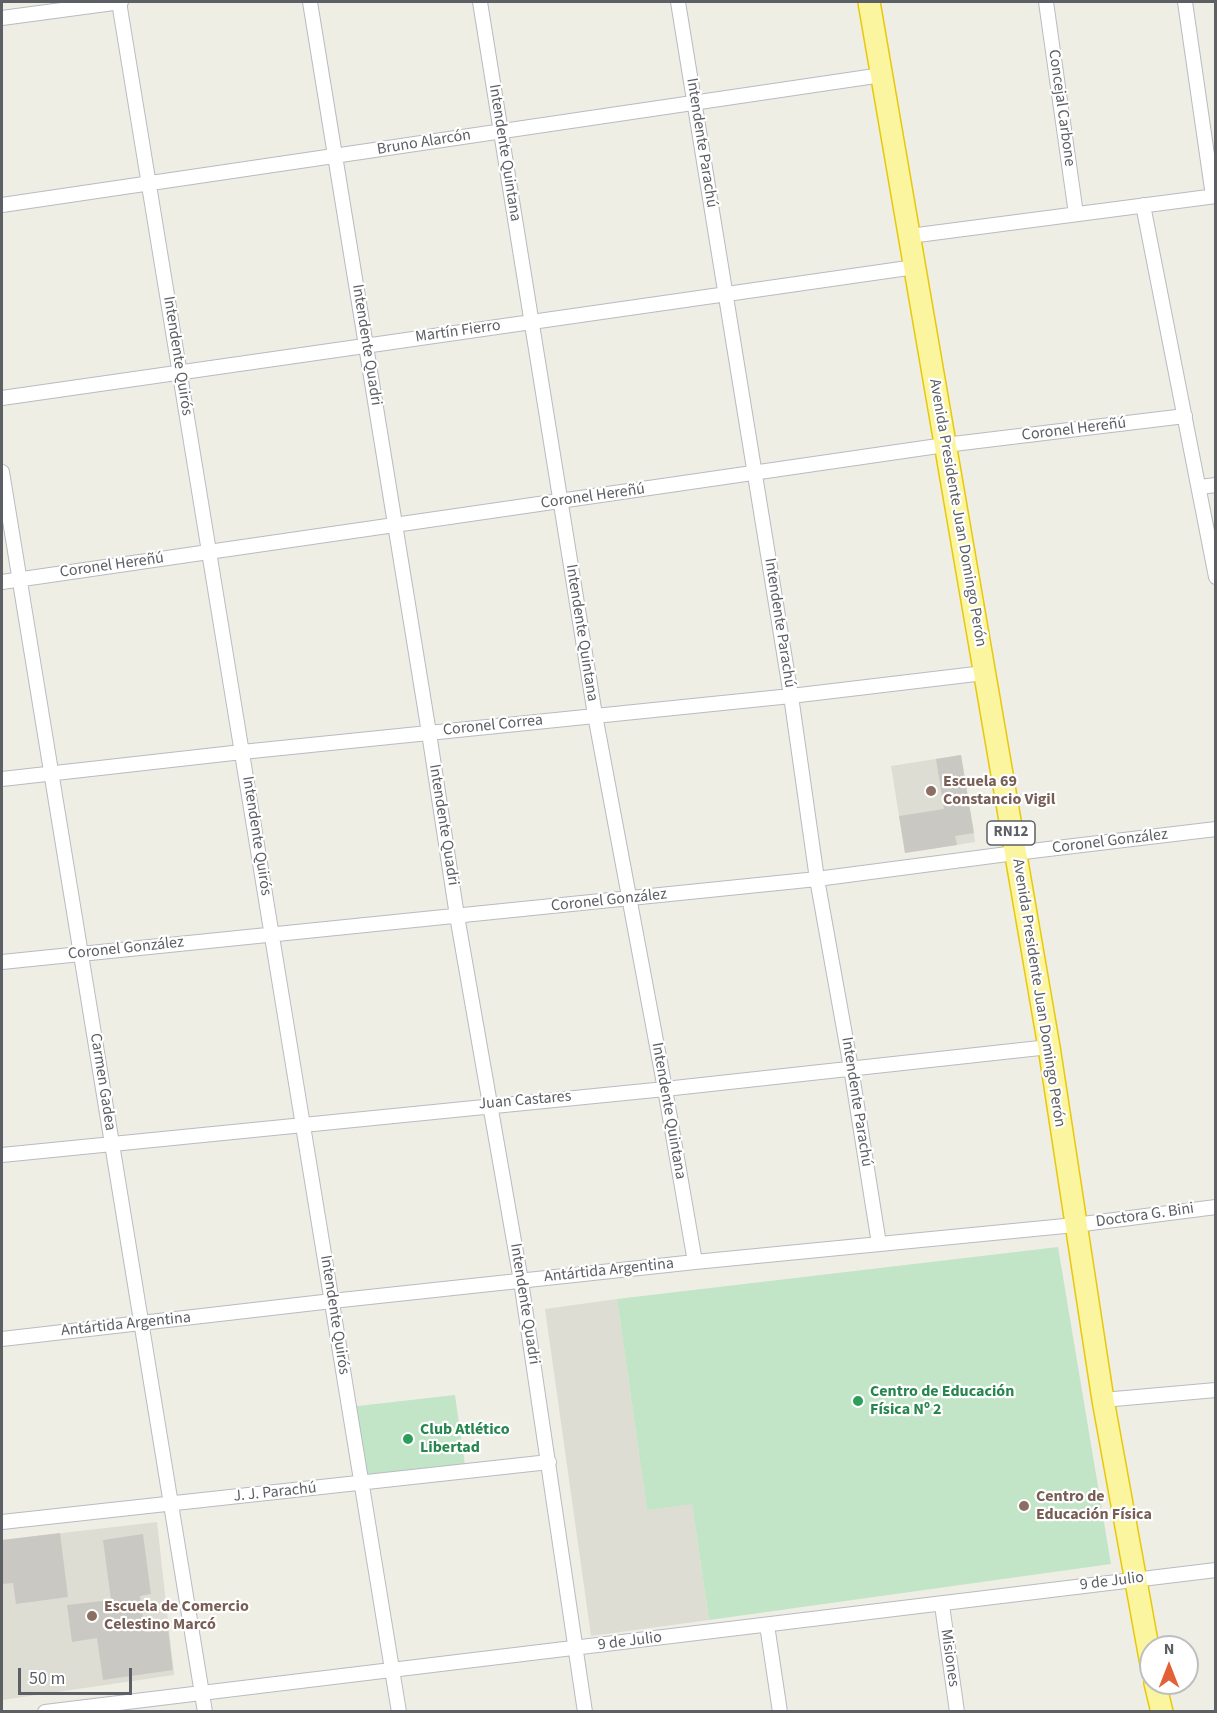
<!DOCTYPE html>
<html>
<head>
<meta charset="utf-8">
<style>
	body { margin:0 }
	#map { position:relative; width:1217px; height:1713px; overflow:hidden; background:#eeeee5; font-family:"Source Sans 3",sans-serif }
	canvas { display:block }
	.frame { position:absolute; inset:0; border:3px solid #5c5f64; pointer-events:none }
	.north { position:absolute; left:1139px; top:1635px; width:60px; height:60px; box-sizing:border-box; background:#fff; border:2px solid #bebfc1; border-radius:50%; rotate:0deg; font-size:16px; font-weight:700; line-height:24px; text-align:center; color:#5c5f64 }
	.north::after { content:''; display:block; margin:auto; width:21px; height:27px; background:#e26137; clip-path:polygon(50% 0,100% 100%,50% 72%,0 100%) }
	.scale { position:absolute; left:18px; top:1668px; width:114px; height:27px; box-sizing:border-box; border:3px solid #5c5f64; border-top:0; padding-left:8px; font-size:18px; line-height:21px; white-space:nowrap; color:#5c5f64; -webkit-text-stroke:4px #fff; paint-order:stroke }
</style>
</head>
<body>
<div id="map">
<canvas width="1217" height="1713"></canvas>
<div class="frame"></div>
<div class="north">N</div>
<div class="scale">50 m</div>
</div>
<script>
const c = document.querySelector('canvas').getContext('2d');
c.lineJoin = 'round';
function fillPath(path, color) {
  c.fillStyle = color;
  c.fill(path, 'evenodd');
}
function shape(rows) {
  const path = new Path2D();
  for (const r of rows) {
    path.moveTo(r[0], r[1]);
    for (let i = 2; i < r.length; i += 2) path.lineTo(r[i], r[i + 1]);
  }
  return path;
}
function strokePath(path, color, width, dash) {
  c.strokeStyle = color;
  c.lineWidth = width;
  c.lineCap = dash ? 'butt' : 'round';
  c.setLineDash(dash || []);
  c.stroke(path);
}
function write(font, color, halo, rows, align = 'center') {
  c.font = font + ' "Source Sans 3",sans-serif';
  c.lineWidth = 4.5;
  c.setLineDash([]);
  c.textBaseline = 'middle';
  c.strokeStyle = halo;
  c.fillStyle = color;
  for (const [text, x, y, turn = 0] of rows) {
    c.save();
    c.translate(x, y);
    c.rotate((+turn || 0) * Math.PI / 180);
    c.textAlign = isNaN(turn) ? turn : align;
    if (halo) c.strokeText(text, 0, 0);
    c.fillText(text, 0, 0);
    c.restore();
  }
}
const education = shape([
	[961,755,975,842,905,853,891,766],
	[617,1299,647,1509,692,1503,709,1620,591,1636,545,1309],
	[157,1522,174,1675,2,1700,2,1540]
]);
const green = shape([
	[1058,1247,1111,1564,709,1620,692,1504,647,1510,617,1299],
	[455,1395,466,1472,362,1483,349,1407]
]);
const building = shape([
	[961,755,974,833,955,836,957,845,905,853,899,816,944,809,936,759],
	[60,1533,68,1597,16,1604,13,1583,2,1584,2,1540],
	[143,1534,151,1594,140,1596,145,1632,168,1629,173,1670,103,1680,97,1638,72,1642,67,1605,111,1600,103,1540]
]);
const minor = shape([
	[119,2,399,1712],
	[310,2,429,733,457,916,521,1281,585,1712],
	[480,2,595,715,665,1089,695,1262],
	[678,2,791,696,817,879,851,1068,879,1244],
	[1046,2,1076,214],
	[1185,2,1213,196],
	[2,18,121,2],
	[2,205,882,75],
	[1143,205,1216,577],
	[910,236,1216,196],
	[2,398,915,267],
	[2,472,205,1712],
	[1199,487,1216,485],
	[2,582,945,445,1185,416],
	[2,779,242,752,791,696,984,673],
	[2,962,817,879,1015,853,1216,829],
	[2,1155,665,1089,1049,1047],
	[2,1339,332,1301,695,1262,1075,1225,1216,1207],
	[1103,1400,1216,1390],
	[2,1522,549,1462],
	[942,1605,957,1712],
	[767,1625,780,1712],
	[45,1712,1216,1570]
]);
const trunk = shape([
	[869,2,1049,1047,1103,1400,1151,1664],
	[1155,1683,1162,1712]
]);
const markers = [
	[931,791,6,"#8d6e63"],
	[858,1401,6,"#2e9e5b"],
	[408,1439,6,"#2e9e5b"],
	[1024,1506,6,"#8d6e63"],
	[92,1616,6,"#8d6e63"]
];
const shields = [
	[1011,833,48]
];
const shieldNames = [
	["RN12",1011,833]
];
const streetNames = [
	["Concejal Carbone",1061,108,82],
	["Bruno Alarcón",424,143,-9],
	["Intendente Parachú",701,143,81],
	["Intendente Quintana",504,153,81],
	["Martín Fierro",458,332,-8],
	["Intendente Quadri",366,345,81],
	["Intendente Quirós",177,356,81],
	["Coronel Hereñú",1074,430,-7],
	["Coronel Hereñú",593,497,-8],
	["Avenida Presidente Juan Domingo Perón",957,513,80],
	["Coronel Hereñú",112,566,-8],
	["Intendente Parachú",779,623,81],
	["Intendente Quintana",581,633,81],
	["Coronel Correa",493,726,-6],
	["Intendente Quadri",443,825,81],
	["Intendente Quirós",256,836,81],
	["Coronel González",1110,842,-7],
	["Coronel González",609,901,-6],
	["Coronel González",126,949,-6],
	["Avenida Presidente Juan Domingo Perón",1038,993,81],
	["Carmen Gadea",102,1082,81],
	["Juan Castares",525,1101,-5],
	["Intendente Parachú",856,1102,81],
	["Intendente Quintana",668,1111,80],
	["Doctora G. Bini",1145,1216,-8],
	["Antártida Argentina",609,1271,-6],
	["Intendente Quadri",524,1304,81],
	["Intendente Quirós",334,1315,81],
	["Antártida Argentina",126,1325,-6],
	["J. J. Parachú",275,1493,-6],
	["9 de Julio",1112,1582,-7],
	["9 de Julio",630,1642,-7],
	["Misiones",949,1658,82]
];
const educationNames = [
	["Escuela 69",943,782],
	["Constancio Vigil",943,800],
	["Centro de",1036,1497],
	["Educación Física",1036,1515],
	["Escuela de Comercio",104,1607],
	["Celestino Marcó",104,1625]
];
const leisureNames = [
	["Centro de Educación",870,1392],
	["Física Nº 2",870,1410],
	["Club Atlético",420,1430],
	["Libertad",420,1448]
];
fillPath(education, '#deddd3');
fillPath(green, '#c2e5c8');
fillPath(building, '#cac8c2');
strokePath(minor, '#b9bbc0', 16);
strokePath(trunk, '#e9c80a', 24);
strokePath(minor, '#fff', 14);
strokePath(trunk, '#faf59e', 21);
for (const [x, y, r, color] of markers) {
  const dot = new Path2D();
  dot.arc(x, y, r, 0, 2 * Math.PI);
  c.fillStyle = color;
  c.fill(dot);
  strokePath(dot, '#fff', 2);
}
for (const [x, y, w] of shields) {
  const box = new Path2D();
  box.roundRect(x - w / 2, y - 12, w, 24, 4.5);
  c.fillStyle = '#fff';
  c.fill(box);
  strokePath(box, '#5c5f64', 1.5);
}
write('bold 15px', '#5c5f64', null, shieldNames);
write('16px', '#5c5f64', '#fff', streetNames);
write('bold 16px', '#785e54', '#fff', educationNames, 'left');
write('bold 16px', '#27864d', '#fff', leisureNames, 'left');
</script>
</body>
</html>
